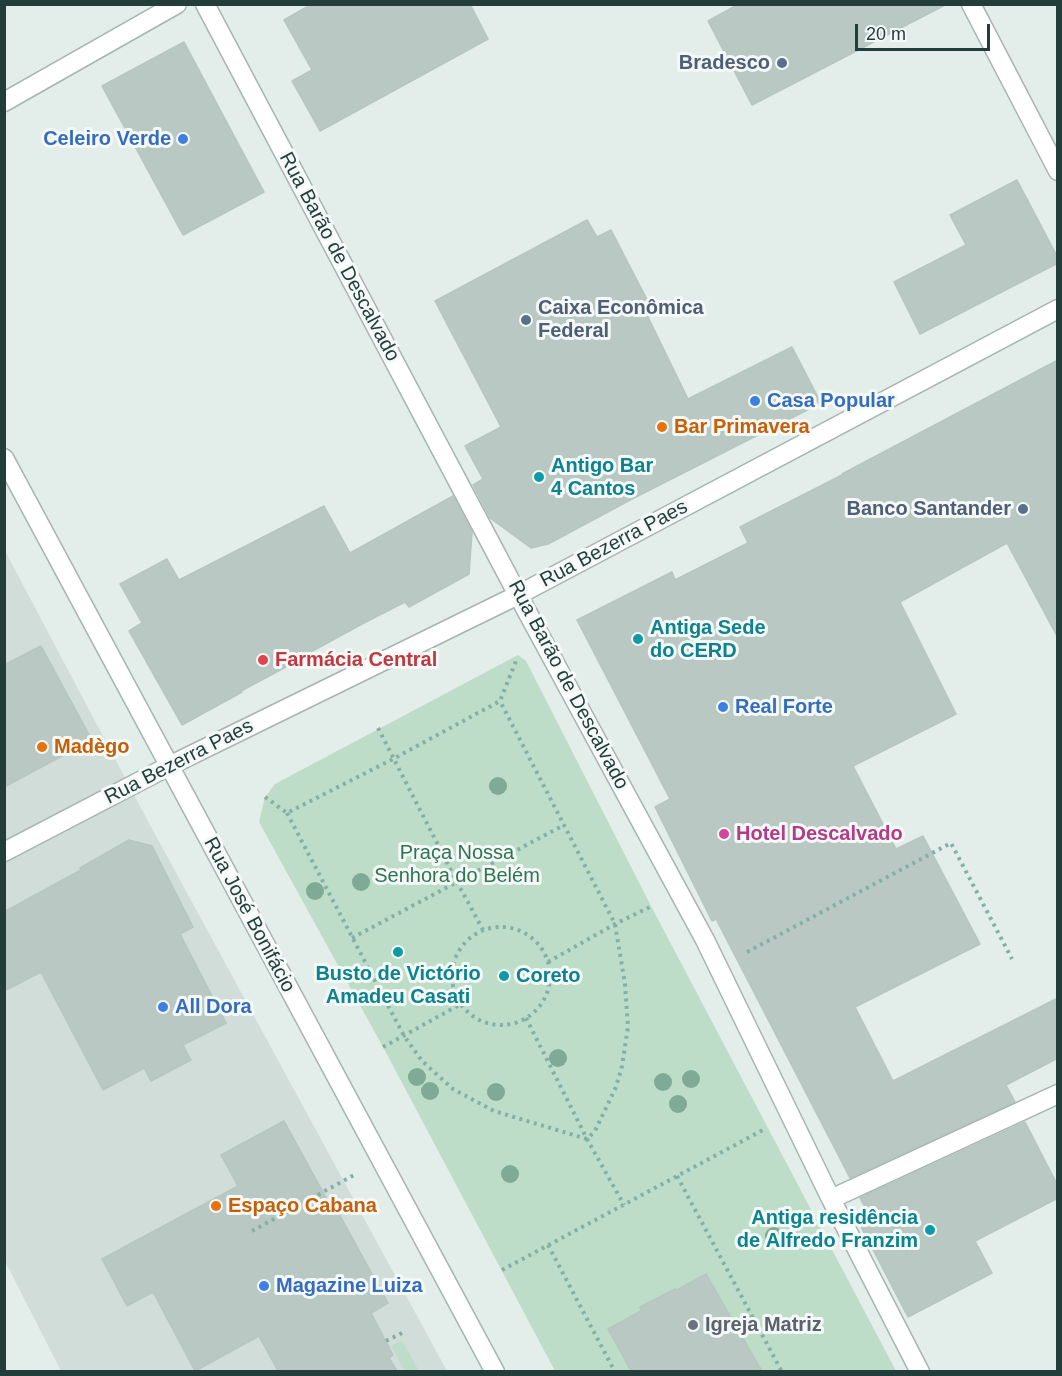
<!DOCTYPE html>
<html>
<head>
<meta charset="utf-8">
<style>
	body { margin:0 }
	#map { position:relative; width:1062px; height:1376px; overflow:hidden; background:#e3edea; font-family:Helvetica,sans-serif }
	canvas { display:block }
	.frame { position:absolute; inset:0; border:6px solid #233e3a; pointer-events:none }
	.scale { position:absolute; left:855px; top:24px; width:135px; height:27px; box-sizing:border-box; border:3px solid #233e3a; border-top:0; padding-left:8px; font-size:18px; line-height:21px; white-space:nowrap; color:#233e3a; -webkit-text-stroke:4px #f4f9f7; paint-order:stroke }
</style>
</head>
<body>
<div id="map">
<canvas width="1062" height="1376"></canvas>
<div class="frame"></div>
<div class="scale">20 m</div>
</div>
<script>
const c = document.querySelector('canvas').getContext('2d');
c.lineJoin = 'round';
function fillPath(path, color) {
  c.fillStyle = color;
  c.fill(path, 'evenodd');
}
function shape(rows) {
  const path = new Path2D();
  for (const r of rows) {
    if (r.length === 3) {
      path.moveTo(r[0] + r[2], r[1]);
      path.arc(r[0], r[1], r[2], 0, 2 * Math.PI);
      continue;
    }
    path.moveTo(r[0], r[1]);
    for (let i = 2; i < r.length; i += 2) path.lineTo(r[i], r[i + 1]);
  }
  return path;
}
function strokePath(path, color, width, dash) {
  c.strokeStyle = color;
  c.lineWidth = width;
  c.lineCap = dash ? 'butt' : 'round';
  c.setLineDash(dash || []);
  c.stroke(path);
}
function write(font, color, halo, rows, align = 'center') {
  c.font = font + ' Helvetica,sans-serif';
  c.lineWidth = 6;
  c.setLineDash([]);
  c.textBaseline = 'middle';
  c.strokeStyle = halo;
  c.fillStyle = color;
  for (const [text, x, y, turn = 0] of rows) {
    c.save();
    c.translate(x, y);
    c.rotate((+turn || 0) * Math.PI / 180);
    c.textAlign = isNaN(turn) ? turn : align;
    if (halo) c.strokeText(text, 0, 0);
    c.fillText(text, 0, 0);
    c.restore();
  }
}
const built = shape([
	[4,549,149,823,447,1371,61,1371,5,1261]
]);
const green = shape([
	[518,655,526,661,651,906,896,1371,555,1371,383,1047,259,822,265,797,275,784],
	[402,1340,419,1371,405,1371,391,1346]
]);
const building = shape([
	[312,4,470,4,488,39,320,131,292,81,312,70,284,20,312,4],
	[739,4,947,4,752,105,708,21,739,4],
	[184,42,264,192,183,235,102,86,184,42],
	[1017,180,1058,258,1058,263,920,334,894,282,966,245,950,215,1017,180],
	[587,220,597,237,611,230,654,313,648,317,688,399,792,347,821,403,634,498,548,544,531,548,490,518,473,485,483,479,465,446,501,427,435,301,587,220],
	[1058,360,1058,638,1007,543,900,602,956,714,853,766,896,849,923,836,980,944,855,1007,893,1081,1058,998,1058,1058,1006,1085,1015,1102,850,1178,716,919,712,921,655,807,670,799,577,620,672,572,675,580,748,543,740,527,842,475,842,474,1058,360],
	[453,496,472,532,469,574,409,607,405,602,362,624,298,659,299,660,241,691,242,692,182,725,129,631,142,623,120,584,167,559,179,580,324,506,350,553,453,496],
	[41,646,92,740,4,787,4,665,41,646],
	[129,840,152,846,193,927,180,934,226,1023,183,1045,191,1060,151,1081,144,1068,103,1090,41,972,4,991,4,912,81,870,80,868,129,840],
	[284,1121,329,1203,332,1201,388,1303,371,1313,393,1355,389,1358,397,1371,278,1371,259,1336,195,1371,153,1292,127,1306,102,1259,238,1186,221,1155,284,1121],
	[1025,1122,1058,1186,1058,1198,975,1241,992,1273,908,1317,857,1219,868,1213,860,1198,1025,1122],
	[706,1274,762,1371,631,1371,608,1329,641,1311,640,1307,675,1289,677,1290,706,1274]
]);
const path = shape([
	[378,728,457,882,483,930],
	[265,797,287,813,393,759,500,701,516,661],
	[287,813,404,1036,422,1061,453,1089,494,1111,587,1139,595,1131,616,1087,622,1066,628,1027,625,984,615,924,500,701],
	[501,976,49],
	[352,938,564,825],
	[747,952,951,843,1012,959],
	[548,962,615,924,650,907],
	[526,1018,587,1139,624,1205],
	[383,1047,461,1004],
	[677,1176,782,1372],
	[252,1231,354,1175],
	[548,1245,615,1372],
	[502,1270,763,1130],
	[386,1341,404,1332]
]);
const minor = shape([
	[205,4,518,595,705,940,831,1199,920,1372],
	[971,4,1058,171],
	[4,102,177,4],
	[4,458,495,1372],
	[4,852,169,766,518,595,1058,309],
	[831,1199,1058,1094]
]);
const trees = [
	[498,786],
	[361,882],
	[315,891],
	[558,1058],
	[417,1077],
	[691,1079],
	[663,1082],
	[430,1091],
	[496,1092],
	[678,1104],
	[510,1174],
	[774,1236]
];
const markers = [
	[782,63,6,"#5c6f8a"],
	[183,139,6,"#3f7fe0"],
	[526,320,6,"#5c6f8a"],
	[755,401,6,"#3f7fe0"],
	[662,427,6,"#e8710a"],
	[539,477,6,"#0f9aa8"],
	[1023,509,6,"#5c6f8a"],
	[638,639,6,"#0f9aa8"],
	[263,660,6,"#e0444e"],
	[723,707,6,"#3f7fe0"],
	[42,747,6,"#e8710a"],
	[724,834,6,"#d1479c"],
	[398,952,6,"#0f9aa8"],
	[504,976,6,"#0f9aa8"],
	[163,1007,6,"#3f7fe0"],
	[216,1206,6,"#e8710a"],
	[930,1230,6,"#0f9aa8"],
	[264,1286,6,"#3f7fe0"],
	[693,1325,6,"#6b7280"]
];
const serviceNames = [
	["Bradesco",770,63],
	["Caixa Econômica",538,308,"left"],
	["Federal",538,331,"left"],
	["Banco Santander",1011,509]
];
const shopNames = [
	["Celeiro Verde",171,139,"right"],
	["Casa Popular",767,401],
	["Real Forte",735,707],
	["All Dora",175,1007],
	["Magazine Luiza",276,1286]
];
const streetNames = [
	["Rua Barão de Descalvado",339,257,62],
	["Rua Bezerra Paes",614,544,-28],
	["Rua Barão de Descalvado",568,685,62],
	["Rua Bezerra Paes",179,762,-27],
	["Rua José Bonifácio",249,915,62]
];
const foodNames = [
	["Bar Primavera",674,427],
	["Madègo",54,747],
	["Espaço Cabana",228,1206]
];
const cultureNames = [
	["Antigo Bar",551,466],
	["4 Cantos",551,489],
	["Antiga Sede",650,628],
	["do CERD",650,651],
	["Busto de Victório",398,974,"center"],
	["Amadeu Casati",398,997,"center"],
	["Coreto",516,976],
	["Antiga residência",918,1218,"right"],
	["de Alfredo Franzim",918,1241,"right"]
];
const healthNames = [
	["Farmácia Central",275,660]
];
const hotelNames = [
	["Hotel Descalvado",736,834]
];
const parkNames = [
	["Praça Nossa",457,853],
	["Senhora do Belém",457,876]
];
const worshipNames = [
	["Igreja Matriz",705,1325]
];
fillPath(built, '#d1ddd9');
fillPath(green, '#bdddc9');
fillPath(building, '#b9c8c3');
strokePath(building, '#b6c6c1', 1.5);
strokePath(minor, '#a6b5b2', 21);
strokePath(path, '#84b0a7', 4, [3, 4.5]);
strokePath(minor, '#fff', 18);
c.fillStyle = '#7faa96';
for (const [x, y] of trees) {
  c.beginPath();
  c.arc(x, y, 9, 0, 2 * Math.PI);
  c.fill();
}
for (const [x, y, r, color] of markers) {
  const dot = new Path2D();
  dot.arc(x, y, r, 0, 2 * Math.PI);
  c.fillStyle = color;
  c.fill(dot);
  strokePath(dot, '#f4f9f7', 2);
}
write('bold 20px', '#4e5e75', '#f4f9f7', serviceNames, 'right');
write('bold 20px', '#366cbe', '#f4f9f7', shopNames, 'left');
write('20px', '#233e3a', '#f4f9f7', streetNames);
write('bold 20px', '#c56008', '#f4f9f7', foodNames, 'left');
write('bold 20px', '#0d838f', '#f4f9f7', cultureNames, 'left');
write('bold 20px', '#be3a42', '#f4f9f7', healthNames, 'left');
write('bold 20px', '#b23c85', '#f4f9f7', hotelNames, 'left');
write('20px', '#2e7451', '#f4f9f7', parkNames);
write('bold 20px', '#5b616d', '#f4f9f7', worshipNames, 'left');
</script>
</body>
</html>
